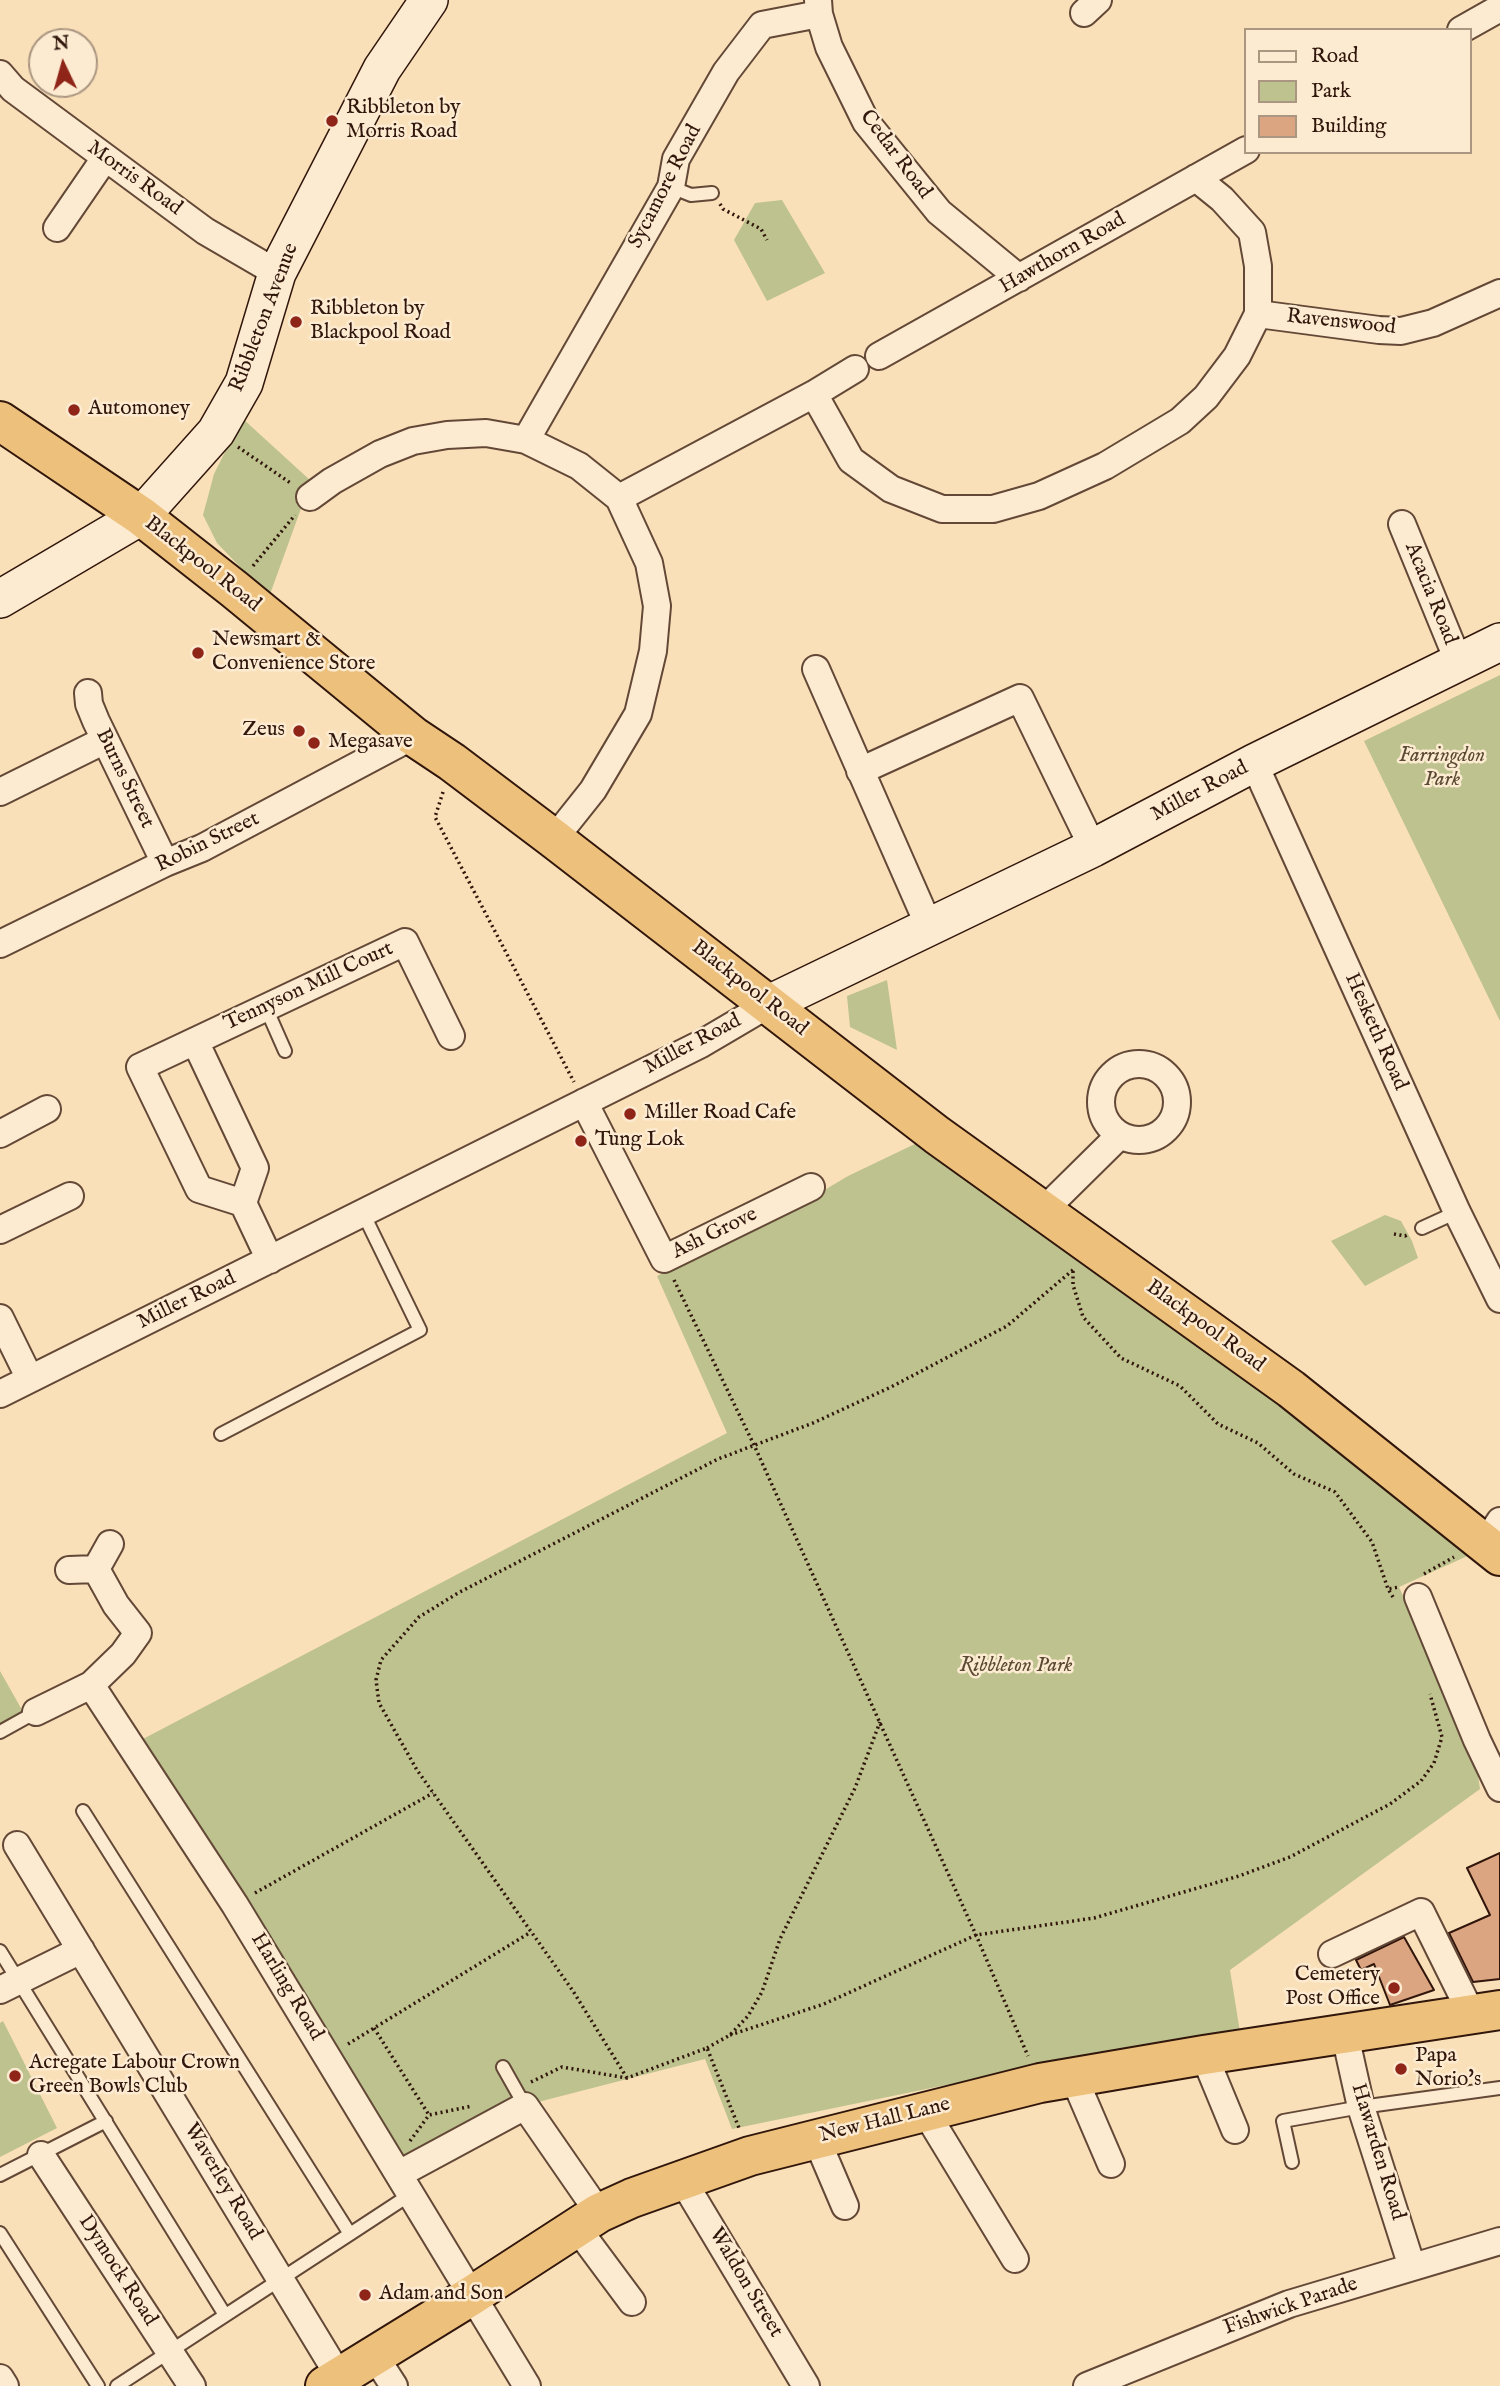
<!DOCTYPE html>
<html>
<head>
<meta charset="utf-8">
<style>
	body { margin:0 }
	#map { position:relative; width:1500px; height:2386px; overflow:hidden; background:#fae0b8; font-family:"IM FELL English",serif }
	canvas { display:block }
	.legend { position:absolute; left:1244px; top:28px; width:228px; height:126px; box-sizing:border-box; background:#fcebd1; border:2px solid #ab9682; margin:0; padding:9px 12px; list-style:none; font-size:21px; color:#31160c }
	.legend li { display:flex; align-items:center; gap:14px; height:35px }
	.legend b { width:35px; border:2px solid #ab9682 }
	.north { position:absolute; left:28px; top:28px; width:70px; height:70px; box-sizing:border-box; background:#fcebd1; border:2px solid #ab9682; border-radius:50%; rotate:355deg; font-size:19px; font-weight:700; line-height:28px; text-align:center; color:#31160c }
	.north::after { content:''; display:block; margin:auto; width:24px; height:32px; background:#8f2418; clip-path:polygon(50% 0,100% 100%,50% 72%,0 100%) }
</style>
</head>
<body>
<div id="map">
<canvas width="1500" height="2386"></canvas>
<ul class="legend">
<li><b style="height:9px;background:#fcebd1"></b>Road</li>
<li><b style="height:19px;background:#bdc28f"></b>Park</li>
<li><b style="height:19px;background:#dca581"></b>Building</li>
</ul>
<div class="north">N</div>
</div>
<script>
const c = document.querySelector('canvas').getContext('2d');
c.lineJoin = 'round';
function fillPath(path, color) {
  c.fillStyle = color;
  c.fill(path, 'evenodd');
}
function shape(rows) {
  const path = new Path2D();
  for (const r of rows) {
    if (r.length === 3) {
      path.moveTo(r[0] + r[2], r[1]);
      path.arc(r[0], r[1], r[2], 0, 2 * Math.PI);
      continue;
    }
    path.moveTo(r[0], r[1]);
    for (let i = 2; i < r.length; i += 2) path.lineTo(r[i], r[i + 1]);
  }
  return path;
}
function strokePath(path, color, width, dash) {
  c.strokeStyle = color;
  c.lineWidth = width;
  c.lineCap = dash ? 'butt' : 'round';
  c.setLineDash(dash || []);
  c.stroke(path);
}
function write(font, color, halo, rows, align = 'center') {
  c.font = font + ' "IM FELL English",serif';
  c.lineWidth = 5;
  c.setLineDash([]);
  c.textBaseline = 'middle';
  c.strokeStyle = halo;
  c.fillStyle = color;
  for (const [text, x, y, turn = 0] of rows) {
    c.save();
    c.translate(x, y);
    c.rotate((+turn || 0) * Math.PI / 180);
    c.textAlign = isNaN(turn) ? turn : align;
    if (halo) c.strokeText(text, 0, 0);
    c.fillText(text, 0, 0);
    c.restore();
  }
}
const green = shape([
	[782,200,825,273,767,301,734,240,755,203],
	[242,418,311,481,269,597,217,543,203,515,214,474],
	[1500,675,1500,1021,1364,741],
	[887,980,897,1050,850,1027,847,996],
	[919,1142,1414,1499,1474,1553,1399,1587,1474,1750,1480,1789,1230,1970,1240,2032,946,2085,732,2129,705,2059,511,2109,402,2164,141,1740,727,1433,657,1276,776,1219,848,1176],
	[1385,1215,1401,1221,1412,1241,1418,1258,1365,1286,1331,1241],
	[0,1671,26,1717,0,1730],
	[3,2021,57,2128,0,2157,0,2023]
]);
const building = shape([
	[1500,1853,1500,1979,1473,1982,1449,1933,1490,1915,1467,1868,1500,1853],
	[1404,1937,1434,1990,1390,2005,1374,1964,1361,1970,1356,1960,1404,1937]
]);
const path = shape([
	[720,204,723,209,761,229,767,240],
	[238,447,292,484],
	[253,566,295,515],
	[443,792,435,817,574,1082],
	[1394,1234,1405,1236,1409,1234],
	[1073,1271,1073,1285,1083,1317,1121,1358,1180,1386,1218,1424,1258,1443,1294,1474,1335,1492,1372,1542,1388,1589],
	[674,1280,754,1445,976,1935,1028,2056],
	[1424,1574,1454,1557],
	[1393,1597,1388,1589,1399,1587],
	[255,1893,433,1793],
	[374,2028,429,2115],
	[730,2035,824,2004,976,1935,1094,1918,1239,1876,1290,1857,1390,1804,1421,1781,1434,1763,1442,1737,1430,1694],
	[348,2044,531,1932],
	[707,2048,730,2035,748,2016,762,1992,780,1939,855,1788,880,1722],
	[627,2078,573,1991,417,1770,379,1703,376,1680,381,1660,419,1617,458,1593,718,1459,813,1423,891,1387,1007,1326,1074,1269],
	[531,2082,562,2067,627,2078,707,2048,739,2128],
	[410,2141,429,2115,472,2106]
]);
const lane = shape([
	[671,187,691,195,712,193],
	[266,1008,285,1051],
	[1422,1228,1457,1212],
	[221,1434,420,1330,363,1213],
	[0,1732,36,1712],
	[83,1811,350,2234,411,2194],
	[0,1951,225,2315],
	[503,2067,525,2106],
	[1292,2162,1283,2121,1361,2107,1500,2088],
	[0,2175,106,2121],
	[0,2233,98,2386],
	[117,2386,350,2234]
]);
const street = shape([
	[818,0,819,14,829,47,866,122,939,212,1019,278],
	[1084,13,1098,0],
	[1461,30,1500,8],
	[0,74,13,89,205,231,277,273],
	[57,228,105,158],
	[1258,314,1379,330,1401,331,1433,323,1500,293],
	[879,356,1246,150],
	[814,394,851,460,891,489,942,509,993,509,1039,496,1105,466,1180,421,1206,397,1237,356,1258,314,1258,266,1252,232,1222,199,1196,178],
	[526,440,671,187,676,159,726,72,762,25,819,14],
	[310,497,332,481,380,454,413,441,447,435,486,433,526,440,579,466,619,498,649,563,657,606,653,651,638,714,593,790,554,839],
	[619,498,814,394,855,369],
	[1402,524,1459,663],
	[816,669,929,926],
	[88,693,89,704,96,721,165,863],
	[1254,763,1457,1212,1500,1299],
	[860,771,1020,698,1093,848],
	[0,792,105,740],
	[0,944,165,863,202,848,413,736],
	[195,1041,255,1168,243,1203,270,1260],
	[1139,1102,38],
	[584,1102,664,1259,811,1187],
	[0,1134,47,1109],
	[243,1203,199,1189,140,1067,405,942,451,1036],
	[1043,1211,1120,1135],
	[0,1230,70,1196],
	[0,1318,30,1379],
	[0,1394,701,1044,769,1004],
	[1485,1544,1500,1521],
	[69,1570,96,1569,110,1544],
	[1418,1597,1477,1740,1500,1788],
	[91,1685,123,1654,138,1633,116,1605,96,1569],
	[36,1712,91,1685,235,1905,527,2386],
	[17,1845,339,2376],
	[1332,1954,1421,1912,1472,2015],
	[0,1990,81,1950],
	[1345,2035,1361,2107,1412,2267],
	[1204,2055,1235,2130],
	[1074,2078,1111,2164],
	[925,2111,1015,2259],
	[816,2138,845,2206],
	[41,2155,192,2386],
	[399,2174,525,2106,599,2213],
	[683,2181,806,2386],
	[577,2228,632,2302],
	[374,2355,394,2386],
	[0,2378,5,2386],
	[1087,2386,1289,2304,1500,2241]
]);
const secondary = shape([
	[0,599,141,516,216,432,244,383,277,273,382,69,429,0],
	[769,1004,1093,848,1254,763,1500,642]
]);
const highway = shape([
	[0,421,141,516,234,589,413,736,452,762,554,839,937,1135,1291,1389,1500,1556],
	[325,2386,471,2296,599,2213,632,2198,750,2156,1040,2083,1204,2055,1500,2010]
]);
const markers = [
	[332,121,7,"#8f2418"],
	[296,322,7,"#8f2418"],
	[74,410,7,"#8f2418"],
	[198,653,7,"#8f2418"],
	[299,731,7,"#8f2418"],
	[314,743,7,"#8f2418"],
	[630,1114,7,"#8f2418"],
	[581,1141,7,"#8f2418"],
	[1394,1988,7,"#8f2418"],
	[1401,2069,7,"#8f2418"],
	[15,2076,7,"#8f2418"],
	[365,2295,7,"#8f2418"]
];
const poiNames = [
	["Ribbleton by",346,109],
	["Morris Road",346,133],
	["Ribbleton by",310,310],
	["Blackpool Road",310,334],
	["Automoney",88,410],
	["Newsmart &",212,641],
	["Convenience Store",212,665],
	["Zeus",285,731,"right"],
	["Megasave",328,743],
	["Miller Road Cafe",644,1114],
	["Tung Lok",595,1141],
	["Cemetery",1380,1976,"right"],
	["Post Office",1380,2000,"right"],
	["Papa",1415,2057],
	["Norio's",1415,2081],
	["Acregate Labour Crown",29,2064],
	["Green Bowls Club",29,2088],
	["Adam and Son",379,2295]
];
const streetNames = [
	["Cedar Road",895,155,53],
	["Morris Road",134,179,36],
	["Sycamore Road",666,187,-63],
	["Hawthorn Road",1063,254,-30],
	["Ribbleton Avenue",265,318,-69],
	["Ravenswood",1341,323,6],
	["Blackpool Road",202,565,38],
	["Acacia Road",1430,594,68],
	["Burns Street",124,779,64],
	["Miller Road",1200,792,-28],
	["Robin Street",208,843,-26],
	["Tennyson Mill Court",309,987,-25],
	["Blackpool Road",749,989,38],
	["Hesketh Road",1375,1032,66],
	["Miller Road",693,1045,-28],
	["Ash Grove",715,1234,-26],
	["Miller Road",187,1301,-26],
	["Blackpool Road",1205,1327,36],
	["Harling Road",286,1987,59],
	["New Hall Lane",885,2121,-14],
	["Hawarden Road",1377,2152,73],
	["Waverley Road",222,2182,59],
	["Dymock Road",117,2271,57],
	["Waldon Street",745,2283,59],
	["Fishwick Parade",1291,2307,-19]
];
const parkNames = [
	["Farringdon",1442,757],
	["Park",1442,781],
	["Ribbleton Park",1016,1667]
];
fillPath(green, '#bdc28f');
fillPath(building, '#dca581');
strokePath(building, '#31160c', 2);
strokePath(lane, '#634837', 16);
strokePath(street, '#634837', 30);
strokePath(secondary, '#31160c', 40);
strokePath(highway, '#31160c', 42);
strokePath(path, '#31160c', 3.5, [2, 3.5]);
strokePath(lane, '#fcebd1', 12);
strokePath(street, '#fcebd1', 26);
strokePath(secondary, '#fcebd1', 37);
strokePath(highway, '#edc07c', 38);
for (const [x, y, r, color] of markers) {
  const dot = new Path2D();
  dot.arc(x, y, r, 0, 2 * Math.PI);
  c.fillStyle = color;
  c.fill(dot);
  strokePath(dot, '#fcebd1', 2.5);
}
write('21px', '#31160c', '#fcebd1', poiNames, 'left');
write('21px', '#31160c', '#fcebd1', streetNames);
write('italic 21px', '#5b4a33', '#fcebd1', parkNames);
</script>
</body>
</html>
